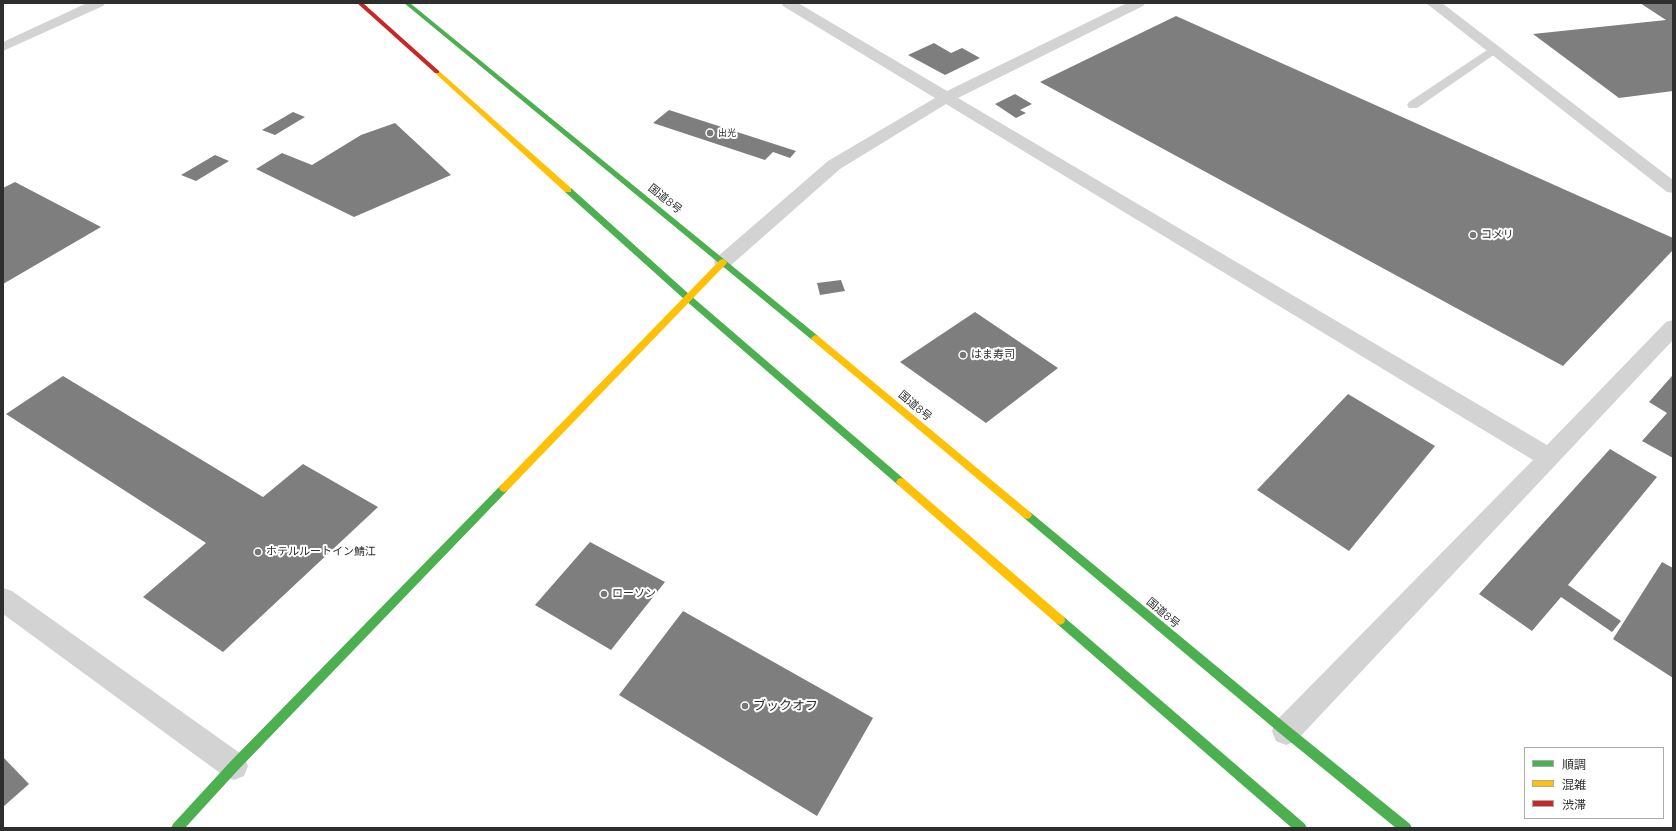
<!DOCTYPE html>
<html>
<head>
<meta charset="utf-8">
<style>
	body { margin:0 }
	#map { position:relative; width:1676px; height:831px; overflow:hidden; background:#fff; font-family:Raleway,"Noto Sans JP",sans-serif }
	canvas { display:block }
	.frame { position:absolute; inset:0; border:4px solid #2e2e2e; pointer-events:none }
	.legend { position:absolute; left:1524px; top:747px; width:140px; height:72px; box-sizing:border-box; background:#fff; border:1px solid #ababab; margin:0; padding:5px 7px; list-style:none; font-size:12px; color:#2e2e2e }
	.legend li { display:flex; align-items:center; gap:8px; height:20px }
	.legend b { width:20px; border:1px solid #ababab }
</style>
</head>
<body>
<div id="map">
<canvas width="1676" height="831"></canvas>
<div class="frame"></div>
<ul class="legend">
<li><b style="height:5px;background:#4caf50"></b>順調</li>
<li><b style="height:5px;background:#ffc107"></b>混雑</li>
<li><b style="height:5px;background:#c62828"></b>渋滞</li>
</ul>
</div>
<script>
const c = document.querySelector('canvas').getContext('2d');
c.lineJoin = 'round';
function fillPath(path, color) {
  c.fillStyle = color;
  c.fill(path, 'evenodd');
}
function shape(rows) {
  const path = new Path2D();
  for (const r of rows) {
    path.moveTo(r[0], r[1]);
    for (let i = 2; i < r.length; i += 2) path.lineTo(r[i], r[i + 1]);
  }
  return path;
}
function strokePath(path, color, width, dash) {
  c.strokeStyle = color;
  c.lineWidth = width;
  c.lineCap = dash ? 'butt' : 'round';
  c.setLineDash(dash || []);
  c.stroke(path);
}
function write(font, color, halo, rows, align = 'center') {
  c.font = font + ' Raleway,"Noto Sans JP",sans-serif';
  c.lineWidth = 4;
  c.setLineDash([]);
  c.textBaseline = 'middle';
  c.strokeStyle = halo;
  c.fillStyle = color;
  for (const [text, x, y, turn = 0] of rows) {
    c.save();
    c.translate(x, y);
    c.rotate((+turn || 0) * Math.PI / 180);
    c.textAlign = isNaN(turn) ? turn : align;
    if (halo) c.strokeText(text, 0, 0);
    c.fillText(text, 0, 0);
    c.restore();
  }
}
const building = shape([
	[1640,3,1673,3,1673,91,1619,98,1533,34,1666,20],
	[1176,16,1673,238,1673,250,1563,366,1040,82],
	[934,43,951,53,962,48,980,58,945,75,908,55],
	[1015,94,1032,104,1020,110,1026,113,1016,118,995,104],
	[669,110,796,151,790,158,773,152,765,160,653,123],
	[293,112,305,117,275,135,262,130],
	[395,123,451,175,354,217,256,169,282,153,312,165,361,135],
	[215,155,229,161,196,181,181,175],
	[15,182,101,227,3,284,3,188],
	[841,280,845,291,820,295,817,283],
	[975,312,1058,368,986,423,900,362],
	[63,376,263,497,303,464,378,507,223,652,143,597,206,543,6,414],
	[1672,376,1673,376,1673,458,1642,441,1667,413,1649,402],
	[1348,394,1435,446,1349,551,1257,490],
	[1610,449,1657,477,1568,585,1621,621,1612,632,1561,597,1532,631,1479,594],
	[590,542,665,582,611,650,535,605],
	[1662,562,1673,568,1673,678,1613,639],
	[683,611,873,718,817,816,619,695],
	[3,757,29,784,3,807]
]);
const lane = shape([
	[1494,47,1498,48,1500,50,1498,52,1417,108,1409,108,1407,105,1409,102,1490,48,1494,47]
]);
const street = shape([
	[87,3,105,3,103,6,3,51,3,42,87,3],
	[781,3,798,3,947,91,1127,3,1145,3,1143,6,958,98,1547,445,1666,322,1673,320,1673,340,1296,741,1286,745,1276,741,1272,731,1276,721,1533,460,946,104,840,169,730,266,723,268,716,266,714,262,716,258,828,161,935,98,783,6,781,3],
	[1426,3,1442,3,1673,180,1673,193,1667,192,1426,3],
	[3,588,12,591,244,756,248,766,244,776,234,780,224,776,3,614,3,588]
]);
const fast = shape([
	[404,3,410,3,818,336,819,338,818,340,812,340,404,3],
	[565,188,571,188,690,295,904,479,906,482,904,485,901,486,898,485,684,299,565,192,565,188],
	[504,484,507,485,509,488,507,491,238,770,185,828,171,828,173,824,230,762,501,485,504,484],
	[1027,511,1030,512,1290,727,1410,824,1412,828,1396,828,1282,735,1024,518,1022,515,1024,512,1027,511],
	[1060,615,1064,617,1305,824,1307,828,1292,828,1056,623,1055,620,1056,617,1060,615]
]);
const slow = shape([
	[435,71,439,71,571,188,571,192,565,192,435,73,435,71],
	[723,259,727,262,726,264,507,491,504,492,501,491,499,488,501,485,720,260,723,259],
	[815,335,818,336,1030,512,1032,515,1030,518,1027,519,1024,518,812,340,811,338,815,335],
	[901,478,904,479,1064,617,1065,620,1064,623,1060,625,1056,623,898,485,896,482,898,479,901,478]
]);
const jam = shape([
	[357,3,363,3,439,71,439,73,435,73,357,3]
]);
const markers = [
	[710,133,4,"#777"],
	[1473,235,4,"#777"],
	[963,355,4,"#777"],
	[258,552,4,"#777"],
	[604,594,4,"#777"],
	[745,706,4,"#777"]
];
const farPoinames = [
	["出光",718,133]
];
const streetNames = [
	["国道8号",665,199,39],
	["国道8号",915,406,40],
	["国道8号",1163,613,40]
];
const poiNames = [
	["コメリ",1481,235],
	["はま寿司",971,355],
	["ホテルルートイン鯖江",266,552],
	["ローソン",612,594]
];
const nearPoinames = [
	["ブックオフ",753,706]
];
fillPath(building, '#7e7e7e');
fillPath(lane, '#d3d3d3');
fillPath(street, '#d3d3d3');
fillPath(fast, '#4caf50');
fillPath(slow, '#ffc107');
fillPath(jam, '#c62828');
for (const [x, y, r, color] of markers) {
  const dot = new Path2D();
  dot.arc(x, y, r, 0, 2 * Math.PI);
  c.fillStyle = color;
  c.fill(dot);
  strokePath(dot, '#fff', 1.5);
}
write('9px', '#2e2e2e', '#fff', farPoinames, 'left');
write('11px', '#2e2e2e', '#fff', streetNames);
write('11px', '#2e2e2e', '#fff', poiNames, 'left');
write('13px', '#2e2e2e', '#fff', nearPoinames, 'left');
</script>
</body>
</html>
